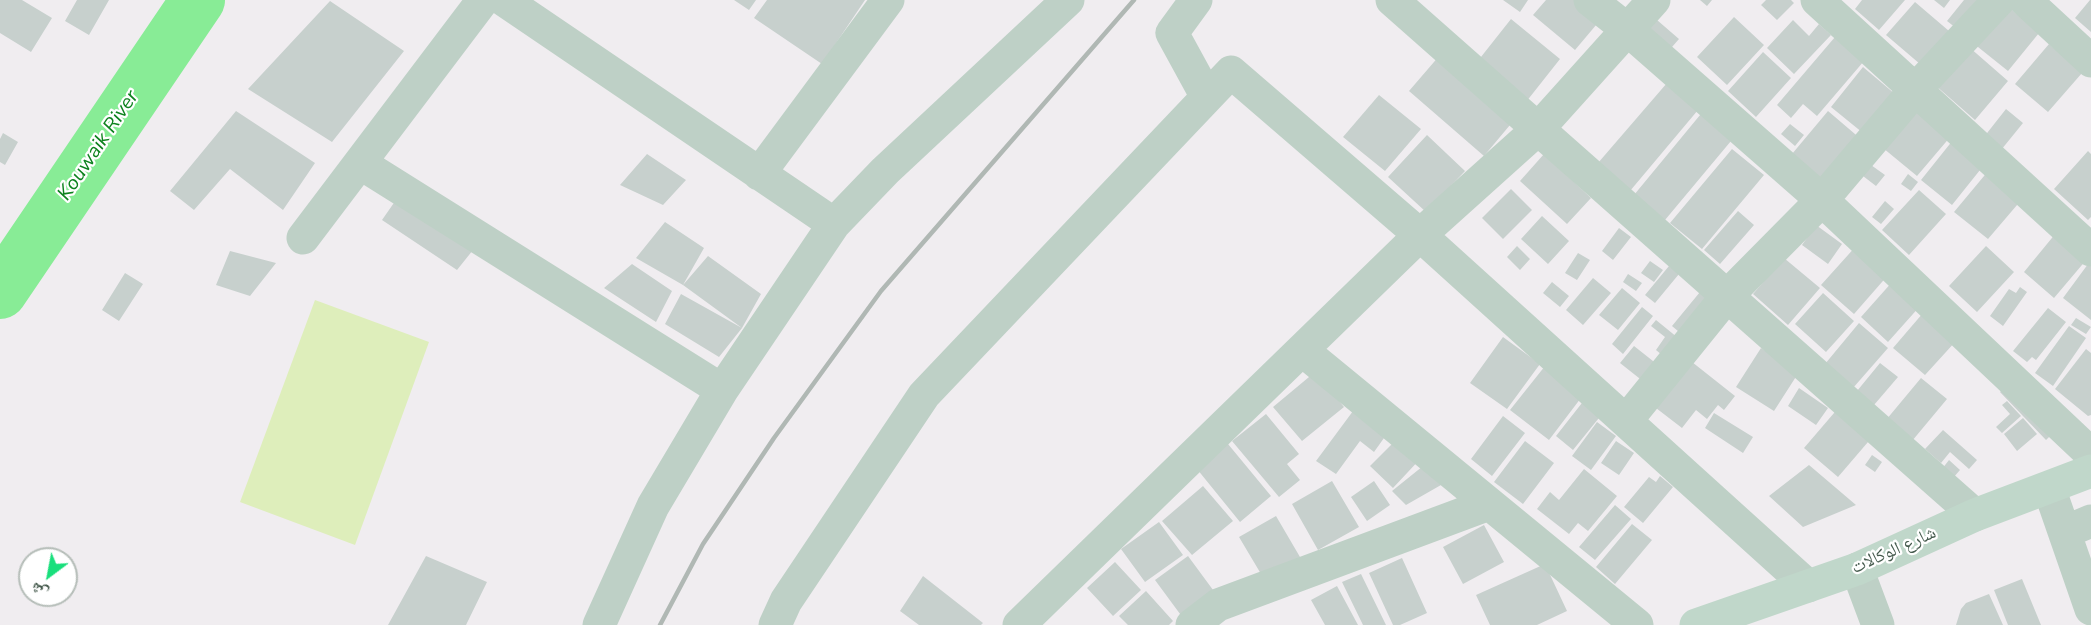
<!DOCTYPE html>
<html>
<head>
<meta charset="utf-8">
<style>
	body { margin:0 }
	#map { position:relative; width:2091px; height:625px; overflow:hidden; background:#f0edf0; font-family:"Nunito Sans","Noto Naskh Arabic",sans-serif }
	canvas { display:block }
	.north { position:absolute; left:18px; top:547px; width:60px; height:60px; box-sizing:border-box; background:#fff; border:2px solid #b5bdb8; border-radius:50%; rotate:212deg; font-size:16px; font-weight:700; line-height:24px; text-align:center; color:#465b4e }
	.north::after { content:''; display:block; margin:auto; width:21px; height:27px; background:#19df7c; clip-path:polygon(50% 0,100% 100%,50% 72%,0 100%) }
</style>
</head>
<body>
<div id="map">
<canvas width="2091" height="625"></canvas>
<div class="north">ش</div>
</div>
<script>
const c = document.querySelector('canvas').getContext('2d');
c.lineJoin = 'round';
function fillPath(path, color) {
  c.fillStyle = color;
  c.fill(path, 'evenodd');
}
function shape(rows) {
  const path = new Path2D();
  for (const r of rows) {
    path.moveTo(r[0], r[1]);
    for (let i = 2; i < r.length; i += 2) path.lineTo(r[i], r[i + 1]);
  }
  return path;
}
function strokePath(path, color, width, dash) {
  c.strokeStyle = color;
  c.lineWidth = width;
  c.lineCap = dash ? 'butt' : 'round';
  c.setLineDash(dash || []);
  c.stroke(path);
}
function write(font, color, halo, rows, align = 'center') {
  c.font = font + ' "Nunito Sans","Noto Naskh Arabic",sans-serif';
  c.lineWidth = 4.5;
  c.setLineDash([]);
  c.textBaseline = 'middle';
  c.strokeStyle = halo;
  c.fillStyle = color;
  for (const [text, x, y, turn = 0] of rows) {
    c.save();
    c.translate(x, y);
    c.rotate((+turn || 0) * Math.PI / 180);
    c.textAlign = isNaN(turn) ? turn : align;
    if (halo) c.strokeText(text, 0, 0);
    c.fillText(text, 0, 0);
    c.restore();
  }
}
const green = shape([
	[315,300,429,342,355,545,240,502]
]);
const river = shape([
	[0,292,198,0]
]);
const building = shape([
	[0,0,22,0,52,18,31,52,0,33],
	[77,0,109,0,89,35,65,21],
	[734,0,756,0,749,10],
	[767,0,865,0,822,64,754,18],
	[1503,0,1528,0,1520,12],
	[1546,0,1581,0,1602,18,1575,50,1533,15],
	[1700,0,1712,0,1707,6],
	[1766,0,1791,0,1794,3,1777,20,1761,5],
	[1862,0,1905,0,1879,30,1855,9],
	[1934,0,1950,0,1944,8],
	[1964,0,1988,0,1961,32,1947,21],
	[2090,0,2091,0,2091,32,2075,18],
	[330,1,404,51,332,142,248,89],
	[1915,2,1949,31,1920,64,1886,35],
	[2005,4,2039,33,2008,71,1973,43],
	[1734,17,1764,45,1727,85,1697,57],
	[1511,19,1560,59,1526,102,1477,62],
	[1657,20,1679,39,1665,55,1643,36],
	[1793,20,1809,36,1819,24,1831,35,1794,74,1767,48],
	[1835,37,1864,61,1817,116,1803,104,1791,118,1777,105],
	[2049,44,2082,73,2048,112,2015,84],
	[1969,47,2008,81,1975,120,1935,85],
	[1763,52,1791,78,1756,117,1728,91],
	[1440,55,1515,119,1484,156,1409,91],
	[1863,67,1895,94,1863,133,1831,107],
	[1667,83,1698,110,1630,191,1598,163],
	[1379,95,1421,129,1385,171,1343,137],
	[1917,107,1951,136,1917,176,1883,148],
	[1705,109,1736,135,1665,220,1634,195],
	[2006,109,2023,123,1997,155,1980,142],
	[236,111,315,163,283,210,230,169,194,210,170,191],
	[1828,111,1862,140,1826,183,1792,154],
	[1790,124,1804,135,1795,146,1781,134],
	[3,133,18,142,5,165,0,162,0,139],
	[1427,135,1465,171,1426,212,1388,177],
	[1953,140,1984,165,1952,205,1921,180],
	[1732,149,1764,175,1702,249,1670,223],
	[2088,151,2091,154,2091,217,2088,220,2054,189],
	[647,154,686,180,663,205,620,185],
	[1544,154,1591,198,1567,224,1520,181],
	[1871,165,1885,175,1876,186,1863,176],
	[1989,170,2023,198,1988,239,1954,212],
	[1908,174,1918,182,1911,191,1901,184],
	[1511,189,1532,210,1503,239,1482,218],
	[1919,190,1946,214,1909,255,1882,230],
	[398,197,477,245,457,270,382,220],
	[1885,201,1894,209,1881,224,1872,217],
	[1738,211,1754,225,1720,264,1704,250],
	[1542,216,1569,241,1548,264,1521,239],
	[665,222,704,248,683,285,708,256,761,294,742,328,683,285,636,258],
	[1816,225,1842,244,1828,264,1802,245],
	[1619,228,1631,237,1613,260,1602,251],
	[2056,233,2087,259,2054,298,2024,272],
	[1857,245,1889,274,1854,314,1821,285],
	[1517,246,1530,259,1520,270,1507,257],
	[1986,246,2014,272,1977,312,1949,286],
	[230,251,276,263,250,296,216,285],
	[1578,253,1590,260,1577,280,1565,273],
	[1784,258,1820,288,1788,325,1753,294],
	[2091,260,2091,320,2063,298],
	[1650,261,1663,270,1654,282,1641,273],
	[632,264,672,291,656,322,604,288],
	[1669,266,1679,274,1655,303,1645,295],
	[125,273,143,284,119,321,102,310],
	[1628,274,1642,283,1636,291,1623,282],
	[1593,278,1611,293,1583,325,1566,310],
	[1893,281,1921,305,1888,342,1861,317],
	[1552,282,1569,296,1560,307,1543,293],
	[2020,287,2027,292,2003,326,1990,316,2009,289,2016,293],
	[1622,288,1640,303,1618,330,1599,315],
	[1700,292,1713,304,1685,337,1672,326],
	[1823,293,1854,321,1826,352,1795,324],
	[681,294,742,328,719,357,665,324],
	[1642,307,1653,316,1623,354,1612,344],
	[2048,308,2066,322,2036,360,2032,357,2027,362,2013,351],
	[1923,313,1956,341,1925,375,1893,348],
	[2076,318,2091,327,2086,334,2071,325],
	[1656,320,1683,342,1669,361,1656,350,1665,337,1651,326],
	[1859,323,1888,348,1853,388,1825,364],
	[2069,326,2086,338,2053,386,2035,373],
	[1503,337,1540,364,1507,409,1470,383],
	[1634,346,1658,365,1644,382,1620,363],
	[1761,348,1799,372,1774,411,1736,387],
	[2086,349,2091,353,2091,415,2088,416,2055,389],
	[1549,361,1587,390,1549,440,1510,410],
	[1692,362,1735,396,1724,410,1718,405,1707,419,1696,410,1682,428,1656,408],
	[1880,363,1898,377,1874,405,1857,391],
	[1315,372,1344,407,1302,441,1273,407],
	[1921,378,1947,399,1912,441,1886,420],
	[2010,382,2056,430,2046,440,2000,392],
	[1799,388,1828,408,1816,425,1788,406],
	[1589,394,1607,408,1573,450,1556,436],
	[2007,401,2021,416,2002,433,1996,427,2010,414,2002,405],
	[1840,406,1874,435,1838,477,1804,448],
	[1356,407,1389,431,1374,452,1360,441,1336,474,1316,461],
	[1714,413,1753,437,1743,453,1705,428],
	[1266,414,1299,454,1287,464,1300,480,1279,497,1232,441],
	[1503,416,1525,433,1492,476,1471,459],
	[2023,418,2037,434,2017,451,2004,434],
	[1597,422,1616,436,1591,470,1572,456],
	[1943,430,1977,460,1969,469,1950,452,1941,463,1925,449],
	[1400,436,1422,457,1393,488,1370,466],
	[1525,441,1554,463,1523,504,1494,482],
	[1616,441,1634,453,1619,475,1601,463],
	[1228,444,1271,496,1240,522,1197,469],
	[1872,455,1882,462,1875,472,1865,465],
	[1949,460,1960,470,1953,478,1942,469],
	[1428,462,1448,481,1406,505,1392,491],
	[1809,465,1856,505,1803,527,1769,496],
	[1584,469,1617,496,1588,531,1578,523,1569,534,1537,509,1550,492,1559,500],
	[1660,476,1673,487,1643,523,1624,507,1649,477,1656,482],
	[1332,481,1359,527,1318,550,1292,504],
	[1374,481,1390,505,1367,521,1351,497],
	[1203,486,1233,521,1192,555,1162,521],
	[1615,505,1631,519,1595,560,1579,547],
	[1276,516,1300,557,1264,579,1239,537],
	[1159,522,1183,555,1145,582,1121,549],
	[1632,524,1652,540,1615,584,1596,567],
	[1484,525,1504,562,1463,584,1443,547],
	[426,556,487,582,466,625,388,625],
	[1188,556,1216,594,1183,618,1155,580],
	[1402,558,1427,613,1400,625,1393,625,1369,573],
	[1115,562,1141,590,1113,616,1087,588],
	[1545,564,1567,611,1537,625,1490,625,1476,595],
	[1361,574,1386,625,1363,625,1342,582],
	[923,576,983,623,981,625,919,625,900,611],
	[2022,579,2041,625,2008,625,1994,590],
	[1337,586,1358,625,1325,625,1311,600],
	[1146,591,1173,621,1169,625,1128,625,1119,616],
	[1989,594,2003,625,1956,625,1961,609,1966,603]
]);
const street = shape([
	[504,0,834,224],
	[1196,0,1172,33,1207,97],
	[1392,0,1975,515],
	[1590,0,1628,30,1822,200,2091,454],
	[1817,0,2091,250],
	[2025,0,2091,61],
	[360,163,722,390],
	[759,174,888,0],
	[303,238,483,0],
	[1302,350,1637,625],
	[1626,421,1727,296,1822,200,1915,90,1999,0],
	[2049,488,2091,609],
	[2065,532,2091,521],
	[1857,569,1878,625],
	[599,625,653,506,722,390,834,224,885,171,1068,0],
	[775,625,786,601,924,395,1231,72,1420,235,1808,586],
	[1019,625,1420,235,1538,129,1654,0],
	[1192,625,1218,605,1489,504]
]);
const secondary = shape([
	[1696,625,1857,569,1975,515,2091,471]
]);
const rail = shape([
	[660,625,703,544,774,438,881,291,1134,0]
]);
const streetNames = [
	["شارع الوكالات",1894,551,-24]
];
const waterNames = [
	["Kouwaik River",99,146,-56]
];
fillPath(green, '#deeebb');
strokePath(river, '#88ec96', 54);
fillPath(building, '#c7d0cd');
strokePath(street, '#bed0c6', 33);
strokePath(secondary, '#c0d7ca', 33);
strokePath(rail, '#b0b8b4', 4.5);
write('18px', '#465b4e', '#fff', streetNames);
write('italic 20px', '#0d821e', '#fff', waterNames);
</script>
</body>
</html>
